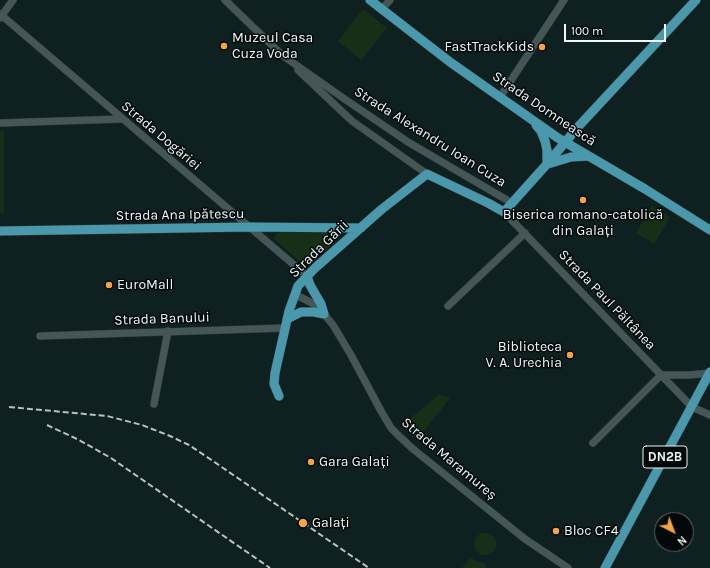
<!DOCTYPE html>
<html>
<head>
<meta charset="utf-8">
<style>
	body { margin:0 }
	#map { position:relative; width:710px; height:568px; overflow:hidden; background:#0f2020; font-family:Karla,sans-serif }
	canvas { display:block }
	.north { position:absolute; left:654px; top:512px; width:40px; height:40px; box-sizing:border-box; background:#030909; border:1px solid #606868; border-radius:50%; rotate:138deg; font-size:11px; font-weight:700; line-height:16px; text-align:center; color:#ecf7f7 }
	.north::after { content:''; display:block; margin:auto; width:14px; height:18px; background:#f5a345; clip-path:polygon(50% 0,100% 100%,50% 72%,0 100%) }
	.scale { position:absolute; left:564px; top:24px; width:102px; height:18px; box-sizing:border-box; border:2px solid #ecf7f7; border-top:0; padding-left:5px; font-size:12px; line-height:14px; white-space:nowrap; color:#ecf7f7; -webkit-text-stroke:3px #030909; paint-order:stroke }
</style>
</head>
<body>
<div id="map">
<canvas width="710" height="568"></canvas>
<div class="north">N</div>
<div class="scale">100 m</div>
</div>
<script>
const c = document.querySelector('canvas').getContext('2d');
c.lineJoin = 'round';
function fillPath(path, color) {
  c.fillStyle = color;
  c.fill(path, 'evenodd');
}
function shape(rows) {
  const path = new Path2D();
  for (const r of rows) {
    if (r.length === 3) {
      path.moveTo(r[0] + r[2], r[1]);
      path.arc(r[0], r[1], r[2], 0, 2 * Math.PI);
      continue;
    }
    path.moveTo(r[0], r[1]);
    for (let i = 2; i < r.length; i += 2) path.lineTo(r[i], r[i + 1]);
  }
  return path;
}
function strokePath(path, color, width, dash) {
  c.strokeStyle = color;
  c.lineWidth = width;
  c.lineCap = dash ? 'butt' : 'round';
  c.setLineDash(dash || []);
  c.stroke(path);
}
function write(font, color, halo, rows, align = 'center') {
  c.font = font + ' Karla,sans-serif';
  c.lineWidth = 3;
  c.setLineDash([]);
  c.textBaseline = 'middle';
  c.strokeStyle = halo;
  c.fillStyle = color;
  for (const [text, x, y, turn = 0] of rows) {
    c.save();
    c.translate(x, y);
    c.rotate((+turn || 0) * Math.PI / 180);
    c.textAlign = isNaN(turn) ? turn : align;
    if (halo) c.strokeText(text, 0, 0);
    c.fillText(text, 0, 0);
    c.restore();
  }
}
const green = shape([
	[363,9,387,28,361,60,338,41],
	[0,131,4,131,4,213,0,213],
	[652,206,670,217,654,244,636,233],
	[278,233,341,233,342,234,308,266,305,266,274,239,275,234],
	[439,394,450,398,418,439,404,424],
	[485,544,11],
	[471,558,476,562,484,563,486,566,485,568,462,568,469,559]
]);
const minor = shape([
	[225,0,282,55,346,100,408,142,512,203],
	[382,9,390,0],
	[0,14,307,276],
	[0,18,13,0],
	[298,70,352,121,427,174],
	[500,97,564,0],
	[0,123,121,119],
	[504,212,692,407,710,415],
	[294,294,316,305,320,309,333,325,351,355,381,411,391,428,399,436,413,449,525,539,568,568],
	[448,306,525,233],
	[40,336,285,328],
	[154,404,168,331],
	[593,443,661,375,690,375,710,373]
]);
const major = shape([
	[370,0,450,62,558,138,645,189,710,230],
	[536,125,541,131,545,141,547,150,547,164],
	[548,164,571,157,588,156],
	[0,231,249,227,361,228],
	[287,319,301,312,314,312,324,314,321,304,310,285,307,276],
	[279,396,274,384,275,373,289,311,298,286,315,268,382,209,427,174,488,203,504,212,547,164,577,128,696,0],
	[605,568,710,372]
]);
const rail = shape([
	[9,407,107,416,142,425,170,436,189,445,210,459,369,568],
	[47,425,79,440,111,458,270,568]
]);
const markers = [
	[224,46,4,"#f5a345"],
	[542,47,4,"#f5a345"],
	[583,200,4,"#f5a345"],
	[109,285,4,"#f5a345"],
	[570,355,4,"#f5a345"],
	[311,462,4,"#f5a345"],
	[303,523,5,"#f5a345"],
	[556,531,4,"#f5a345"]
];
const shields = [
	[665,457,44]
];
const shieldNames = [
	["DN2B",665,457]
];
const poiNames = [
	["Muzeul Casa",232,38],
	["Cuza Voda",232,54],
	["FastTrackKids",534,47,"right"],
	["Biserica romano-catolică",583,215,"center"],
	["din Galați",583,231,"center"],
	["EuroMall",117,285],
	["Biblioteca",562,347,"right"],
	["V. A. Urechia",562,363,"right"],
	["Gara Galați",319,462],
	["Galați",312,523],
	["Bloc CF4",564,531]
];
const streetNames = [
	["Strada Domnească",544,109,34],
	["Strada Dogăriei",161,136,40],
	["Strada Alexandru Ioan Cuza",430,137,32],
	["Strada Ana Ipătescu",180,215,-1],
	["Strada Gării",319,249,-44],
	["Strada Paul Păltânea",607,300,46],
	["Strada Banului",162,319,-2],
	["Strada Maramureș",449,459,40]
];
fillPath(green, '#172f17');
strokePath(minor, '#2f3939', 8);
strokePath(major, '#2f3939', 10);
strokePath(minor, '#445756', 7);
strokePath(major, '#4998ac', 9);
strokePath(rail, '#b7c3c3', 2, [6, 3]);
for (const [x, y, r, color] of markers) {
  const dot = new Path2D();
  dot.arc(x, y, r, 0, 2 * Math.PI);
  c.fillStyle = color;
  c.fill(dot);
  strokePath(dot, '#030909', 1.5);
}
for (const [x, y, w] of shields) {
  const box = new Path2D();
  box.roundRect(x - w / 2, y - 11, w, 22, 3);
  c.fillStyle = '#030909';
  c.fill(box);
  strokePath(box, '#ecf7f7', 1);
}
write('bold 13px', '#ecf7f7', null, shieldNames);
write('14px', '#ecf7f7', '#030909', poiNames, 'left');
write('14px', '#ecf7f7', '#030909', streetNames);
</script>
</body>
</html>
